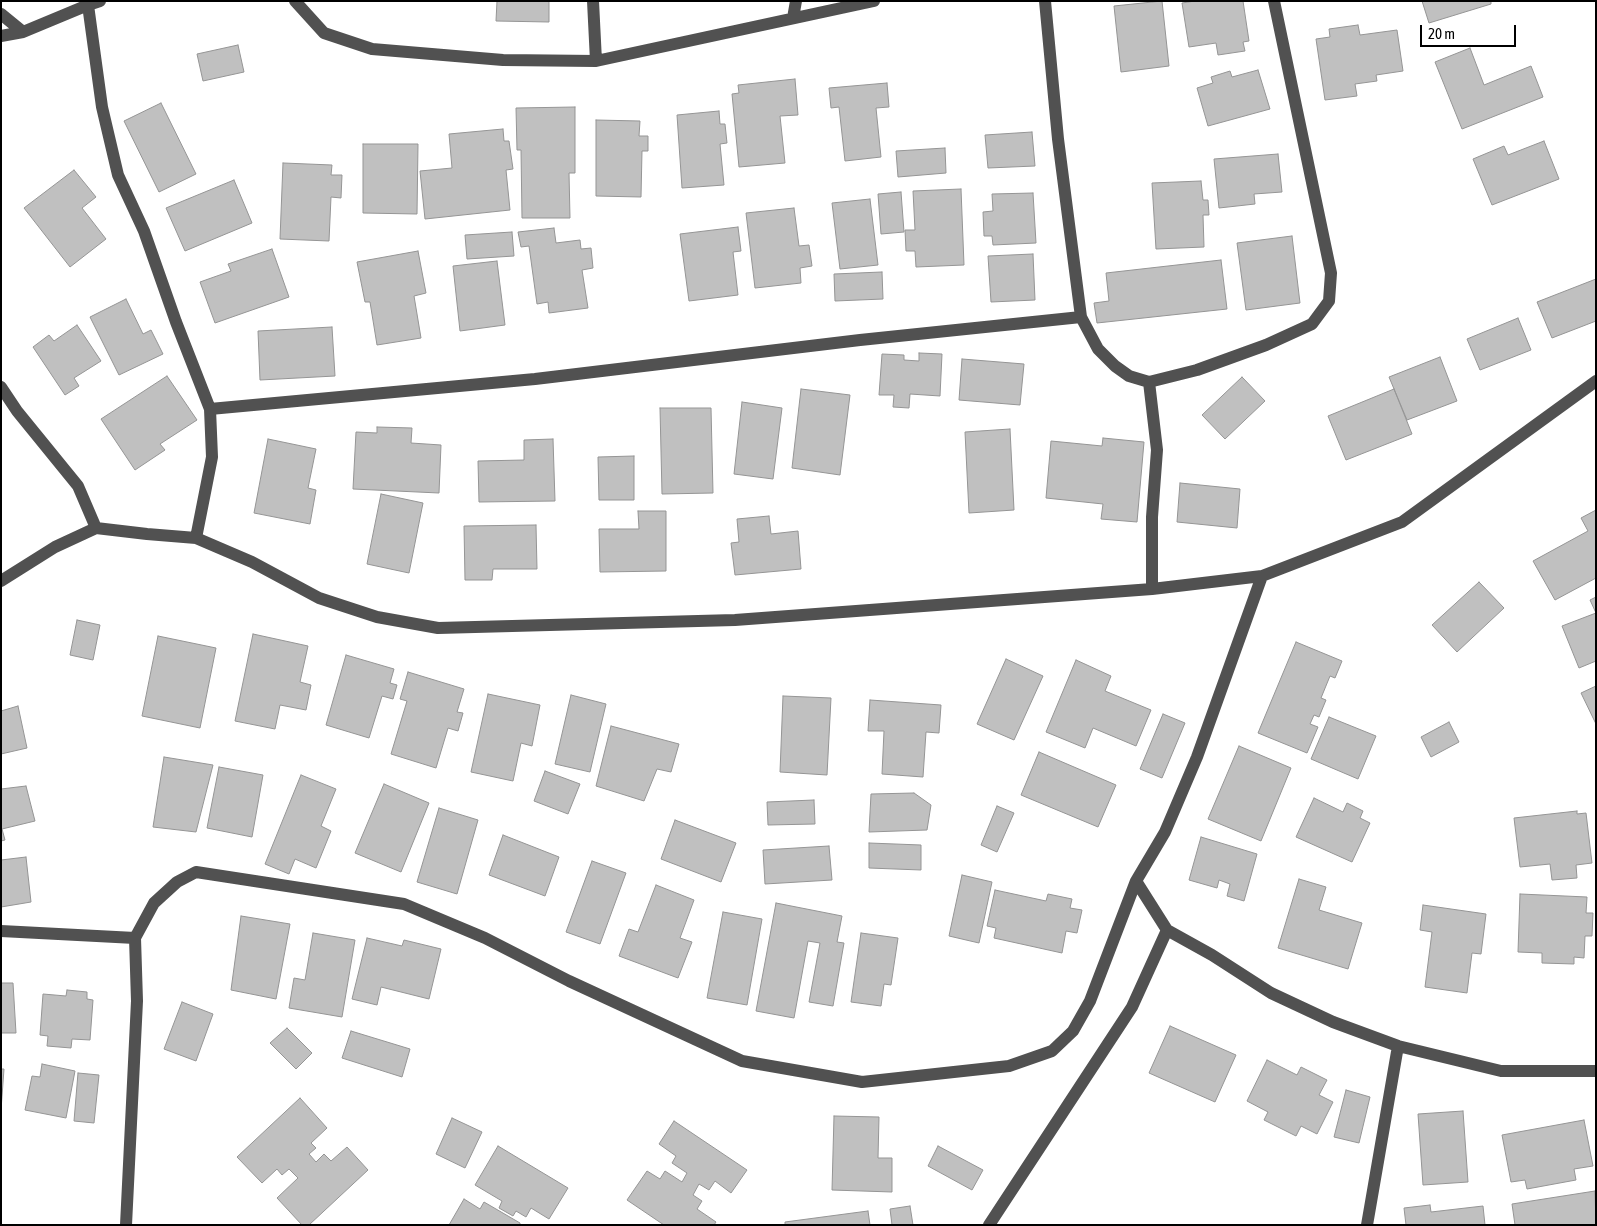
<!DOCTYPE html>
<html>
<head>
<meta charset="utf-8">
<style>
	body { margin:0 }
	#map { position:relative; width:1597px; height:1226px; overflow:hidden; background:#fff; font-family:"Asap Condensed",sans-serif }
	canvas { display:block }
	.frame { position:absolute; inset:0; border:2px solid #000; pointer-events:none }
	.scale { position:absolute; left:1420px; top:25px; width:96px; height:22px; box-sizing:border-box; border:2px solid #000; border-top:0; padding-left:6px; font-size:15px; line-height:18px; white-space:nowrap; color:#000; -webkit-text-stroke:4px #fff; paint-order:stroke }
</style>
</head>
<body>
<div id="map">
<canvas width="1597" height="1226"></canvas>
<div class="frame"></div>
<div class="scale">20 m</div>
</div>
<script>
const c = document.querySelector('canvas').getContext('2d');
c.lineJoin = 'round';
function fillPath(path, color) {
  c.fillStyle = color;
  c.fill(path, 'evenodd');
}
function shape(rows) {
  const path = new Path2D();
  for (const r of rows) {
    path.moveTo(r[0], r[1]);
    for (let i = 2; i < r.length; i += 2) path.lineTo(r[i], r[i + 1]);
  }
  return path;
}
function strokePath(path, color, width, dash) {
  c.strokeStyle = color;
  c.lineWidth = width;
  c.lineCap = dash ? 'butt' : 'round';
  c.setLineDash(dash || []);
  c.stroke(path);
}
const building = shape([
	[497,1,549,1,549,22,496,21,497,1],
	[1162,1,1169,66,1121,72,1114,6,1162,1],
	[1195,1,1243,1,1249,41,1243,42,1245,51,1218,55,1216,43,1189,47,1182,3,1195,1],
	[1422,1,1491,1,1491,4,1429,23,1422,1],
	[1358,25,1360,35,1397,30,1403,71,1376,75,1377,81,1355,84,1357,96,1325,100,1316,39,1330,37,1329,29,1358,25],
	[238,45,244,72,203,81,197,54,238,45],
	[1470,48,1484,85,1531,66,1543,97,1462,129,1435,62,1470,48],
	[1258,70,1270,109,1208,126,1197,88,1213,83,1211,77,1230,71,1232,77,1258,70],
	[795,79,798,115,780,116,785,163,739,167,732,94,739,93,738,85,795,79],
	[887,83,889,107,876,108,881,157,845,161,839,107,831,108,829,88,887,83],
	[161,103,196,174,159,192,124,121,161,103],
	[575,107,575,173,569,173,570,218,522,218,521,150,517,150,516,108,575,107],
	[719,111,720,124,725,124,727,143,720,144,724,185,682,188,677,115,719,111],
	[596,120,640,121,639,136,648,136,648,151,642,151,641,197,596,196,596,120],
	[503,129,504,141,509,141,513,169,506,170,510,210,425,219,420,171,452,168,449,134,503,129],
	[1032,132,1035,166,988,168,985,135,1032,132],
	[1544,141,1559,179,1492,205,1473,159,1504,146,1508,155,1544,141],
	[363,144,418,144,417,214,363,213,363,144],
	[945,148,946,173,898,177,896,151,945,148],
	[1278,154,1282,192,1254,194,1255,204,1219,208,1214,159,1278,154],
	[283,163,332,165,331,175,342,175,341,198,331,197,329,241,280,239,283,163],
	[74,170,96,197,82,208,106,239,70,267,24,208,74,170],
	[234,180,252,223,185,251,166,208,234,180],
	[1201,181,1203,200,1208,200,1209,215,1203,215,1204,247,1156,249,1152,183,1201,181],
	[961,189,964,265,916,267,915,251,906,251,905,230,915,230,913,191,961,189],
	[901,192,904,232,881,234,878,194,901,192],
	[1033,193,1036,243,993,245,992,236,984,236,983,212,993,211,992,194,1033,193],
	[870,199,878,265,840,269,832,203,870,199],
	[794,208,799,246,809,245,812,266,800,268,801,283,755,288,746,213,794,208],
	[738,227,741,251,733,252,738,295,689,301,680,234,738,227],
	[554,228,556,243,580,240,581,249,591,248,593,268,582,270,588,308,549,313,548,302,537,304,529,246,521,247,518,232,554,228],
	[512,232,514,256,467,259,465,235,512,232],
	[1292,236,1300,303,1246,310,1237,243,1292,236],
	[272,249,289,297,215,323,200,282,231,271,228,264,272,249],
	[418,251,426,293,414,296,421,338,377,345,370,302,365,302,357,262,418,251],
	[1033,254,1035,300,991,302,988,256,1033,254],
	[1221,260,1227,309,1097,323,1094,303,1109,301,1106,273,1221,260],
	[497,261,505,325,460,331,453,266,497,261],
	[882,272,883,299,835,301,834,274,882,272],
	[1596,279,1596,321,1552,338,1537,302,1596,279],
	[126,299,143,334,151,330,163,354,119,375,90,317,126,299],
	[1518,318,1531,350,1480,370,1467,339,1518,318],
	[77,325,101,361,74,378,79,386,65,395,33,347,49,335,54,341,77,325],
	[332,327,335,376,260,380,258,331,332,327],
	[919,353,942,354,940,396,910,394,909,408,893,407,894,395,879,395,882,354,904,355,904,360,919,361,919,353],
	[1440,357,1457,401,1407,420,1389,377,1440,357],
	[962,359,1024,364,1020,405,959,400,962,359],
	[167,376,197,420,160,444,165,450,135,470,101,419,167,376],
	[1242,377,1265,401,1225,439,1202,415,1242,377],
	[801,389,850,395,840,475,792,468,801,389],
	[1394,389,1412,434,1346,460,1328,416,1394,389],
	[742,402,782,408,773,479,734,474,742,402],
	[660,408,711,408,713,493,662,494,660,408],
	[377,427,412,428,411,443,441,445,439,493,353,489,356,432,377,433,377,427],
	[1010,429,1014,510,969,513,965,432,1010,429],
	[1103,438,1144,442,1137,522,1101,519,1103,504,1046,498,1051,441,1102,446,1103,438],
	[268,439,316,449,308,488,316,490,310,524,254,513,268,439],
	[553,439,555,501,479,502,478,461,524,460,524,440,553,439],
	[634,456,634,500,599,500,598,457,634,456],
	[1180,483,1240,489,1237,528,1177,522,1180,483],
	[381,494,423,503,409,573,367,564,381,494],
	[1596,510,1596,578,1555,600,1533,561,1588,531,1581,518,1596,510],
	[638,511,666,511,666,571,600,572,599,529,639,529,638,511],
	[769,516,771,534,798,531,801,569,735,575,731,543,739,542,737,519,769,516],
	[536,525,537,569,493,569,492,580,465,580,464,526,536,525],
	[1479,582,1504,608,1457,652,1432,625,1479,582],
	[1596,597,1596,613,1590,600,1596,597],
	[1596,613,1596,661,1579,668,1562,626,1596,613],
	[77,620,100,625,93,660,70,655,77,620],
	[253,634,308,646,300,682,311,685,306,710,280,705,275,729,235,721,253,634],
	[158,636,216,648,200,728,142,716,158,636],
	[1296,642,1342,661,1335,678,1330,676,1321,698,1326,700,1319,717,1314,715,1310,724,1318,727,1307,753,1258,733,1296,642],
	[346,655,394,669,390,683,397,685,393,699,382,696,369,738,326,725,346,655],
	[1006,659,1043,676,1014,740,977,724,1006,659],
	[1076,660,1111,676,1105,691,1151,710,1136,746,1093,728,1085,748,1046,732,1076,660],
	[408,672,464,689,457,712,463,713,458,731,448,728,436,768,391,754,407,701,400,699,408,672],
	[1596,686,1596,724,1581,693,1596,686],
	[488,694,540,705,532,746,521,743,513,781,471,772,488,694],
	[571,695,606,704,590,772,555,764,571,695],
	[783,696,831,698,827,775,780,772,783,696],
	[870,700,941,705,939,733,926,732,923,777,882,774,884,731,868,731,870,700],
	[18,706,27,748,1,754,1,711,18,706],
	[1163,714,1185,723,1162,778,1140,769,1163,714],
	[1329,717,1376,736,1358,779,1311,759,1329,717],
	[1449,722,1459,742,1431,757,1421,737,1449,722],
	[611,726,679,744,671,772,657,769,644,801,596,786,611,726],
	[1239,746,1291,768,1261,841,1208,819,1239,746],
	[1039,752,1116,785,1098,827,1021,795,1039,752],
	[164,757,213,765,196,832,153,827,164,757],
	[219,767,263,775,252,837,207,828,219,767],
	[545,771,580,784,568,814,534,801,545,771],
	[301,775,336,789,321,826,331,831,316,868,295,859,289,874,265,864,301,775],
	[384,784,429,803,401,872,355,853,384,784],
	[26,786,35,821,2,829,5,840,1,841,1,789,26,786],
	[914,793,931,805,927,830,869,832,871,794,914,793],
	[1314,798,1343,812,1347,803,1363,811,1360,818,1370,823,1352,862,1296,837,1314,798],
	[814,800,815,824,768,825,767,802,814,800],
	[997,806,1014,813,997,852,981,845,997,806],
	[439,808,478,820,457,894,417,882,439,808],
	[1577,811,1577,814,1586,813,1592,863,1576,865,1577,878,1552,880,1550,864,1520,867,1514,818,1577,811],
	[675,820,736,843,721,882,661,859,675,820],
	[503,835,559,857,545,896,489,875,503,835],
	[1201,837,1257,854,1244,901,1227,896,1230,884,1219,880,1217,888,1189,880,1201,837],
	[869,843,921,845,921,870,869,868,869,843],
	[829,846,832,880,765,884,763,850,829,846],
	[26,857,31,902,1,907,1,860,26,857],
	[592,861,626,873,600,944,566,932,592,861],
	[962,875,992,882,979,943,949,936,962,875],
	[1299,879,1326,887,1319,910,1362,923,1348,969,1278,948,1299,879],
	[656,885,694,900,680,938,692,942,678,978,619,956,629,929,638,932,656,885],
	[995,890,1046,901,1048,894,1072,899,1070,908,1082,910,1077,933,1066,931,1062,953,994,938,996,928,987,926,995,890],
	[1520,894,1587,897,1586,913,1593,913,1592,936,1585,936,1584,958,1574,957,1574,964,1542,963,1542,953,1518,952,1520,894],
	[776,903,842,916,837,942,844,943,833,1006,809,1002,820,943,808,941,794,1018,756,1011,776,903],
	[1423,905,1486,914,1481,954,1472,953,1467,993,1425,987,1432,932,1420,930,1423,905],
	[723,912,762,919,747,1005,707,998,723,912],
	[241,916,290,924,276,999,231,990,241,916],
	[313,933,355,940,342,1017,289,1008,294,978,305,980,313,933],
	[861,933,898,938,891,985,884,984,881,1006,851,1002,861,933],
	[367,938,402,946,404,940,441,949,429,999,381,987,377,1005,352,999,367,938],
	[1,983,13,983,16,1033,1,1033,1,983],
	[67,990,87,992,87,999,93,1000,90,1040,72,1039,71,1048,47,1046,48,1036,40,1035,43,994,66,996,67,990],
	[182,1002,213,1014,196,1061,164,1049,182,1002],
	[1170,1026,1236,1055,1215,1102,1149,1073,1170,1026],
	[287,1028,312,1053,296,1069,270,1043,287,1028],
	[351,1031,410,1049,402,1077,342,1058,351,1031],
	[1267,1060,1297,1075,1301,1067,1327,1080,1319,1095,1333,1102,1317,1134,1301,1126,1296,1136,1264,1120,1268,1112,1247,1101,1267,1060],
	[42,1064,75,1071,66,1118,25,1110,32,1076,40,1077,42,1064],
	[1,1069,4,1069,1,1110,1,1069],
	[78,1073,99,1075,94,1123,74,1121,78,1073],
	[1346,1090,1370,1097,1359,1143,1334,1137,1346,1090],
	[300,1098,327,1128,311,1143,316,1148,309,1154,316,1162,324,1154,331,1161,347,1147,368,1170,309,1225,302,1225,277,1198,298,1178,289,1169,282,1175,277,1169,262,1183,237,1157,300,1098],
	[1463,1111,1468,1182,1423,1185,1418,1114,1463,1111],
	[834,1116,879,1117,878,1158,892,1158,892,1192,832,1190,834,1116],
	[452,1118,482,1132,465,1168,436,1154,452,1118],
	[1584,1120,1593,1166,1574,1169,1576,1180,1527,1189,1525,1180,1511,1182,1502,1135,1584,1120],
	[674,1121,747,1170,731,1193,715,1181,709,1190,699,1184,693,1195,702,1201,697,1209,716,1222,714,1225,664,1225,627,1200,647,1171,660,1179,665,1171,682,1182,687,1173,672,1163,676,1156,659,1144,674,1121],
	[498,1146,568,1188,549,1219,531,1208,526,1217,516,1211,513,1216,499,1208,502,1201,475,1185,498,1146],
	[938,1146,983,1170,972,1190,928,1166,938,1146],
	[1595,1191,1596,1225,1515,1225,1512,1204,1595,1191],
	[464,1199,480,1209,484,1202,520,1223,520,1225,449,1225,464,1199],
	[1430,1205,1431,1212,1483,1206,1485,1225,1406,1225,1404,1208,1430,1205],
	[910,1206,913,1225,892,1225,890,1209,910,1206],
	[868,1211,870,1225,785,1225,785,1222,868,1211]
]);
const minor = shape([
	[100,1,88,5,102,107,118,175,144,231,176,322,210,409],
	[295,1,324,33,372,49,503,60,596,61,874,1],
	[593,1,596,61],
	[1045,1,1058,139,1081,317,1098,349,1115,366,1129,376,1149,382],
	[1,14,23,32],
	[793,18,796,1],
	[1,36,23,32,88,5],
	[1,387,17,411,78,486,96,528],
	[196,538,212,457,210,409,535,379,860,340,1081,317],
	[1,581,55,547,96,528,147,534,196,538,252,562,319,598,377,617,438,628,735,620,1152,589,1262,576,1402,522,1596,381],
	[1152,589,1152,517,1157,450,1149,382,1197,370,1266,345,1312,324,1329,301,1331,273,1274,1],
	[1167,930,1136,881,1165,832,1197,757,1262,576],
	[1,931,135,938],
	[126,1225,137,1001,135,938,154,903,177,882,196,872,404,904,485,938,569,981,742,1061,862,1082,1009,1066,1052,1051,1073,1031,1090,1001,1136,881],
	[989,1225,1132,1007,1167,930,1212,955,1271,993,1333,1022,1398,1046,1501,1071,1596,1071],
	[1367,1225,1398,1046]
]);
fillPath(building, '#c0c0c0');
strokePath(building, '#959595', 1);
strokePath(minor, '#515151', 12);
</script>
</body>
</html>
